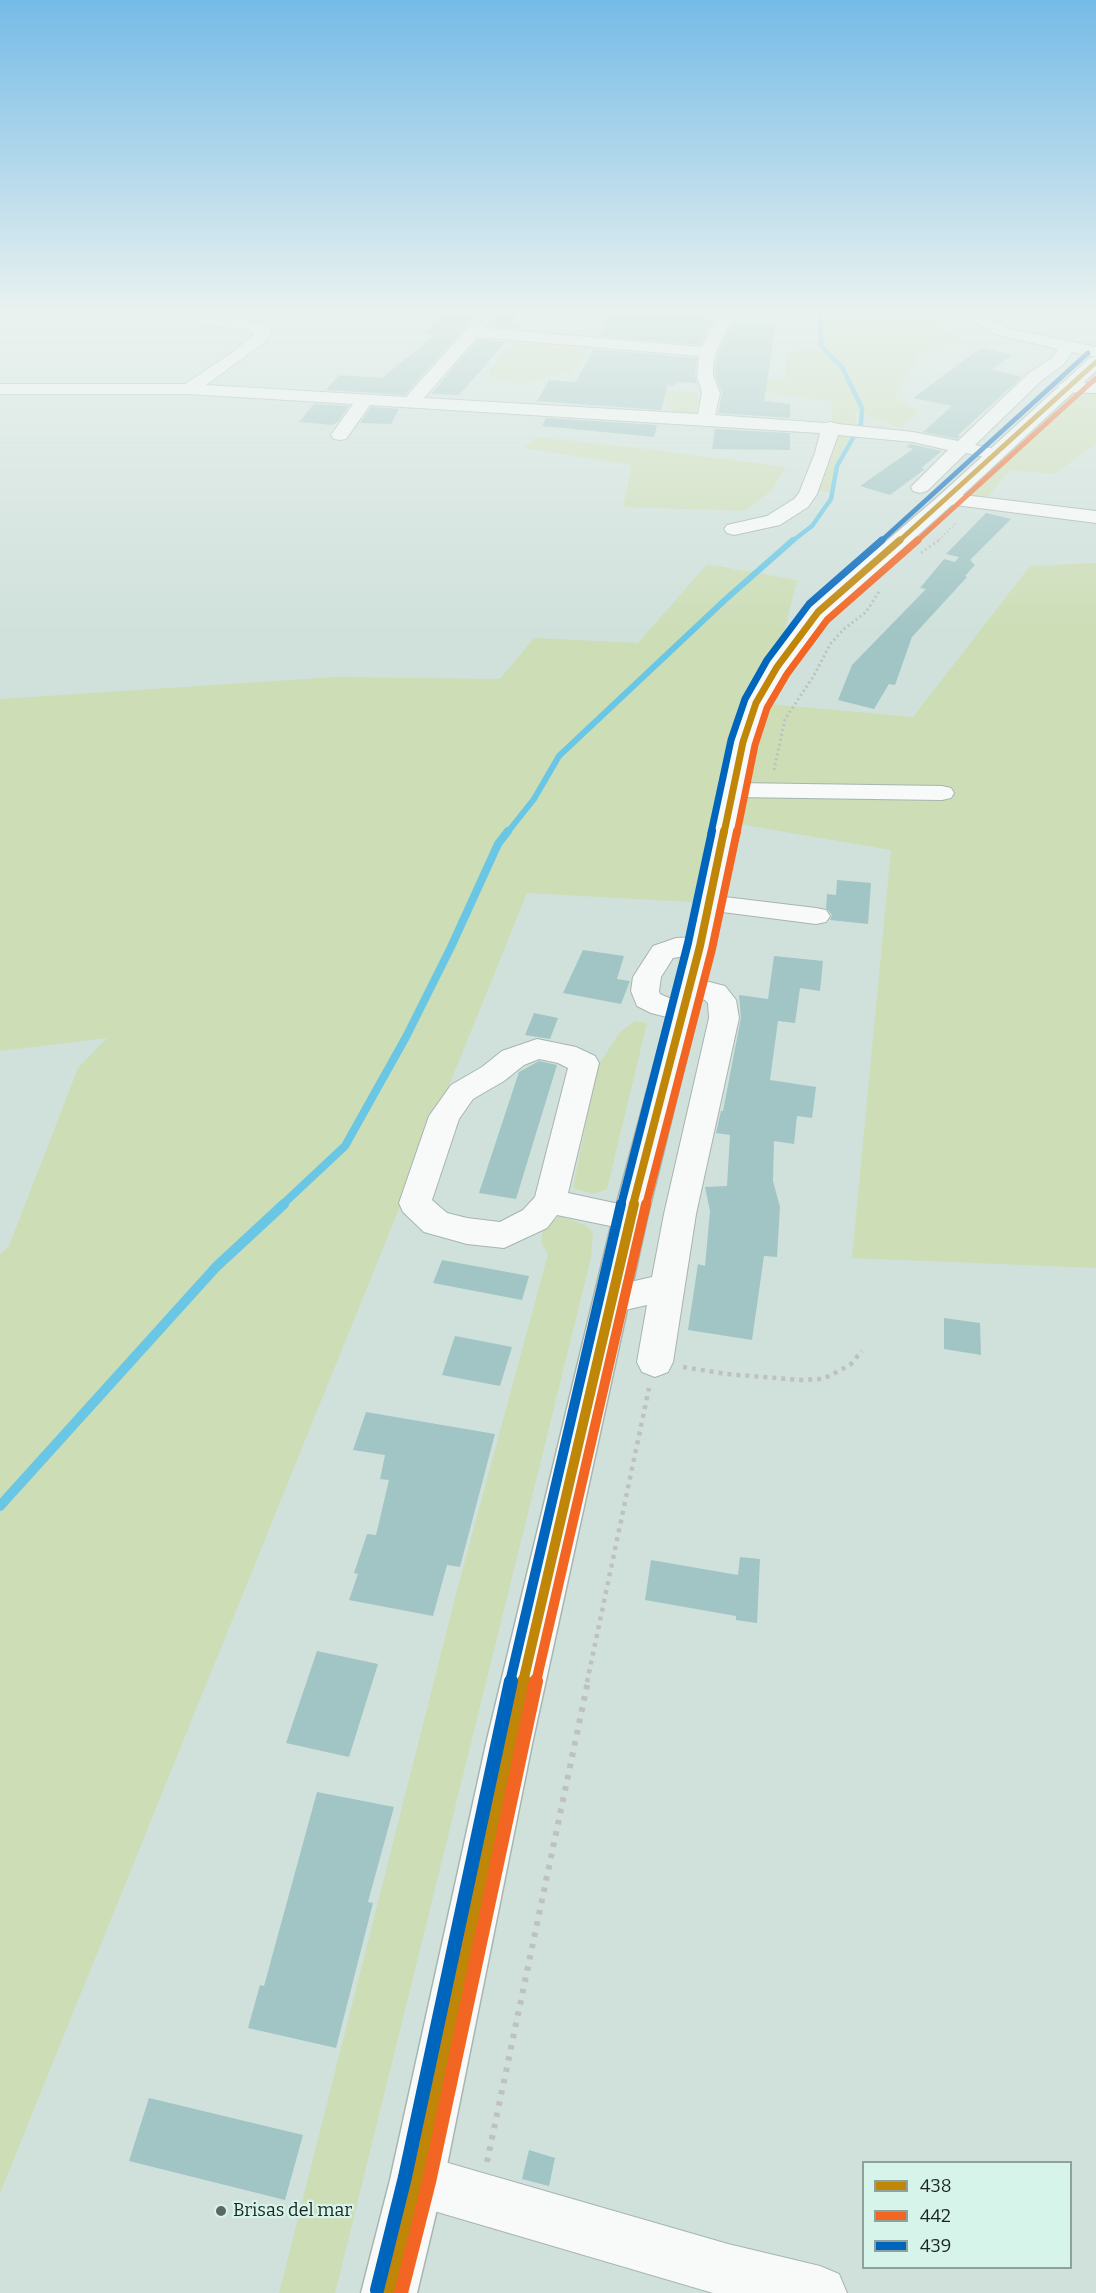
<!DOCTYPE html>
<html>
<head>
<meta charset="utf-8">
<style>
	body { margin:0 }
	#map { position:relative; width:1096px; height:2293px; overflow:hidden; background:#d0e1db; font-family:Bitter,serif }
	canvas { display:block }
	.legend { position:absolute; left:862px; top:2161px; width:210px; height:108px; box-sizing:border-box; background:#d7f4ea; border:2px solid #8ca29a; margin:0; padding:8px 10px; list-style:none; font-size:18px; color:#1b2622 }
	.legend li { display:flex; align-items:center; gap:12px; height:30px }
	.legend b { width:30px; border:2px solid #8ca29a }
</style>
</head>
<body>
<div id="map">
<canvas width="1096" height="2293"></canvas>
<ul class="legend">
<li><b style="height:8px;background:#c08608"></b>438</li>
<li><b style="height:8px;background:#f26522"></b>442</li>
<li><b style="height:8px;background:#0065bd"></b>439</li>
</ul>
</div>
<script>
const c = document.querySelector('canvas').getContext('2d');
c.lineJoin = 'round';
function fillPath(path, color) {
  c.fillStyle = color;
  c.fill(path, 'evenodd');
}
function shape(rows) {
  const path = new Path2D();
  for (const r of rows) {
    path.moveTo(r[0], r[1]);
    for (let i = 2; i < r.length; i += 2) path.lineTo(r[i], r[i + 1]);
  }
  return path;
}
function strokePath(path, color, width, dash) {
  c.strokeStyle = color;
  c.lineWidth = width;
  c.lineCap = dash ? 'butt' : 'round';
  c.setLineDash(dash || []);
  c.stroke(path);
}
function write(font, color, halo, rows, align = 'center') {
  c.font = font + ' Bitter,serif';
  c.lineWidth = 4.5;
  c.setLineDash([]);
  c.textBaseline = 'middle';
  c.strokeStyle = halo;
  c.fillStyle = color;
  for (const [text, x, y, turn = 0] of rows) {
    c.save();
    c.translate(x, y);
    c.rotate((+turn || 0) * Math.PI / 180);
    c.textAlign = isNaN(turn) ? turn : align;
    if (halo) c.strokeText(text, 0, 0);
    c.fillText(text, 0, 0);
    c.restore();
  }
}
const green = shape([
	[820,314,915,314,962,338,917,356,895,397,919,411,901,428,855,411,856,426,832,424,833,402,749,390,745,380,784,380,788,353,821,346],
	[513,338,591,344,578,367,563,374,547,376,528,384,493,379,488,372],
	[661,389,697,392,699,400,695,415,673,414,672,405,664,398],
	[1071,391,1096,393,1096,444,1055,474,1010,470,986,499,962,496,960,492],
	[852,432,835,465,830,492,819,491,823,470,838,434],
	[537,437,639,448,786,467,772,490,745,511,623,507,632,465,522,448],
	[1096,563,1096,1268,852,1258,891,850,733,823,708,903,527,893,0,2193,0,1254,9,1246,78,1068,107,1038,0,1051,0,699,336,677,500,679,534,638,638,643,707,564,797,580,784,633,757,703,913,717,1030,566],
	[635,1021,647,1023,607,1189,593,1194,573,1188,597,1067,620,1032],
	[560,1216,585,1225,593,1232,591,1258,335,2293,279,2293,456,1594,548,1254,541,1242,543,1228]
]);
const streamFar3 = shape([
	[791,542,812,526,831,499,837,466,861,424,862,408,842,367,821,346,820,314]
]);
const streamFar2 = shape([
	[507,833,534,799,559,756,726,599,793,540]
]);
const streamFar1 = shape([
	[282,1205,345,1146,406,1037,451,947,498,844,508,831]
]);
const stream = shape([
	[0,1506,216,1267,284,1204]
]);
const building = shape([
	[442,314,477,314,405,395,326,390,339,375,382,378,435,335,423,334],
	[498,314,519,314,512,324,521,325,517,329,490,326],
	[608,314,694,314,710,315,708,319,713,319,701,345,599,336],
	[733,321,776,324,764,401,790,404,790,418,718,413,722,393,715,376,715,365,718,353],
	[478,339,506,342,459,395,431,394],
	[981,348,1012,355,992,370,1022,377,958,435,960,436,957,439,923,432,952,406,913,398],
	[593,349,697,358,695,376,697,383,677,382,674,386,668,385,661,410,537,401,549,380,576,382],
	[314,404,349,406,338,422,332,425,299,422],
	[371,407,399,409,391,424,360,423],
	[546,418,657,425,654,437,542,426],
	[715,429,790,433,790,450,712,449],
	[910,444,942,451,921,468,925,469,890,495,860,486,913,449,906,447],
	[986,513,1011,519,970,560,975,565,965,576,967,577,912,637,895,685,889,684,874,709,838,700,852,665,926,589,920,588,944,559,955,562,959,557,946,554],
	[837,880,871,883,868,924,830,920,832,915,826,908,827,894,836,895],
	[583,950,624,956,617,979,630,981,621,1004,563,993],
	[774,956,823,961,820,991,800,988,795,1023,778,1021,770,1080,816,1087,812,1118,797,1116,794,1144,774,1141,773,1181,780,1207,777,1257,764,1256,752,1340,688,1330,698,1264,705,1266,710,1211,705,1187,727,1186,730,1135,716,1133,721,1111,723,1111,741,1018,739,995,768,999],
	[534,1013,558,1018,550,1039,525,1035],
	[539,1061,557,1065,516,1199,479,1193,519,1072],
	[442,1260,529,1276,522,1300,433,1283],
	[944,1318,980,1323,981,1355,944,1349],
	[455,1336,512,1347,500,1386,442,1375],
	[366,1412,495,1434,460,1567,447,1565,433,1616,349,1600,358,1574,354,1573,367,1534,376,1535,389,1480,380,1479,385,1455,353,1450],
	[740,1557,760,1559,757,1623,736,1620,736,1616,645,1600,651,1560,738,1575],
	[317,1651,378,1664,349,1757,286,1743],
	[317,1792,394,1807,368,1902,373,1903,336,2048,248,2028,260,1985,264,1986],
	[149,2098,303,2135,285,2200,129,2161],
	[529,2150,555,2158,549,2186,522,2179]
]);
const pathFar3 = shape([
	[1079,328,1089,325,1096,318],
	[937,542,956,523]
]);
const pathFar2 = shape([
	[921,553,939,540],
	[774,770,785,719,813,677,831,643,844,629,866,612,880,590]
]);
const pathFar1 = shape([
	[683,1367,726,1374,801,1380,823,1379,850,1365,862,1351],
	[587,1682,649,1388]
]);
const path = shape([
	[487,2162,588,1681]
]);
const minor = shape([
	[158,314,202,314,249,320,266,325,268,328,271,333,265,342,206,385,406,397,480,314,496,315,485,328,702,347,718,314,734,314,716,352,713,365,713,376,720,393,715,415,825,423,831,422,838,424,913,432,958,441,1029,373,1052,358,1058,349,995,334,963,314,983,314,1007,328,1096,347,1096,357,1072,352,1064,364,1041,381,975,445,1000,450,1003,454,1000,458,994,459,966,453,927,491,920,493,913,491,911,487,948,450,913,442,838,435,817,494,808,507,780,525,734,535,727,533,724,529,727,525,767,516,794,499,799,493,815,453,820,433,370,405,346,439,340,440,334,439,331,435,353,404,189,394,0,394,0,384,185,384,233,352,255,333,248,330,166,319,158,314],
	[477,337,699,356,697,376,702,393,698,414,424,398,477,337],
	[1066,383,1096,383,1096,393,1060,392,1058,388,1060,384,1066,383],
	[947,493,1096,511,1096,523,940,503,937,499,940,495,947,493],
	[734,783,942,786,951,788,954,793,951,798,942,800,734,797,725,795,722,790,725,785,734,783],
	[708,895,816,908,826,910,830,916,826,922,816,924,699,909,695,903,699,897,708,895],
	[700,937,710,940,714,946,710,952,673,958,661,977,659,991,660,994,669,998,693,1004,697,1011,693,1018,683,1021,651,1013,637,1006,631,991,633,977,653,946,676,938,700,937],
	[690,977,725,986,736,1000,739,1018,696,1214,673,1362,668,1372,655,1377,642,1372,637,1362,647,1305,612,1313,600,1309,595,1299,600,1289,652,1277,664,1214,709,1018,708,1003,705,1000,680,993,676,986,680,979,690,977],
	[537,1039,576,1047,595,1056,599,1063,568,1193,642,1209,646,1218,642,1227,630,1230,557,1215,547,1228,504,1248,467,1244,424,1232,403,1212,399,1203,429,1116,451,1085,482,1067,502,1051,537,1039],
	[539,1059,558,1063,568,1068,535,1197,523,1210,500,1222,467,1218,447,1213,432,1200,459,1119,473,1099,504,1081,524,1065,539,1059],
	[417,2154,728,2244,820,2266,839,2274,847,2293,713,2293,417,2206,399,2198,391,2180,399,2162,417,2154]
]);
const highway = shape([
	[1096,357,1096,371,954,503,826,617,788,668,768,703,755,742,714,946,647,1218,532,1744,444,2180,417,2293,361,2293,390,2180,486,1744,613,1218,686,946,731,742,744,703,769,662,810,607,940,495,1090,358,1096,357]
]);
const bus1Far4 = shape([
	[898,542,1096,362]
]);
const bus1Far3 = shape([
	[724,833,743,742,756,703,777,667,818,612,900,540]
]);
const bus1Far2 = shape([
	[633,1205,700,946,724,831]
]);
const bus1Far1 = shape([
	[523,1682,634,1204]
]);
const bus1 = shape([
	[389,2293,417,2180,524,1681]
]);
const bus2Far4 = shape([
	[916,542,1096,378]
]);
const bus2Far3 = shape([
	[737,833,755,745,767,708,787,674,827,620,918,540]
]);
const bus2Far2 = shape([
	[646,1205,712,949,737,831]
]);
const bus2Far1 = shape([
	[536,1682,646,1204]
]);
const bus2 = shape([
	[401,2293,429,2182,536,1681]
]);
const bus3Far4 = shape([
	[880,542,1088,353]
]);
const bus3Far3 = shape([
	[711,833,731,740,745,699,767,660,809,604,882,540]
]);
const bus3Far2 = shape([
	[621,1205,688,943,712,831]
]);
const bus3Far1 = shape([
	[510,1682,621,1204]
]);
const bus3 = shape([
	[377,2290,405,2177,511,1681]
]);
const markers = [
	[221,2211,6,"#5a6763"]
];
const nearPoinames = [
	["Brisas del mar",233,2211]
];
fillPath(green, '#cdddb6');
strokePath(streamFar3, '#69c6e5', 4.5);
strokePath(streamFar2, '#69c6e5', 6);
strokePath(streamFar1, '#69c6e5', 8);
strokePath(stream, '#69c6e5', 10);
fillPath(building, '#a0c5c4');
strokePath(minor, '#a7b4b0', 2);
strokePath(highway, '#a7b4b0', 3);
strokePath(pathFar3, '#bdc2c0', 2, [1.5, 2]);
strokePath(pathFar2, '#bdc2c0', 3, [2, 3]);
strokePath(pathFar1, '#bdc2c0', 4.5, [4, 5]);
strokePath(path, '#bdc2c0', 6, [4.5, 7]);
fillPath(minor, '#f8fafa');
fillPath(highway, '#f8fafa');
strokePath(bus1Far4, '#c08608', 5);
strokePath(bus1Far3, '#c08608', 7);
strokePath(bus1Far2, '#c08608', 8);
strokePath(bus1Far1, '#c08608', 10);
strokePath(bus1, '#c08608', 14);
strokePath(bus2Far4, '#f26522', 5);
strokePath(bus2Far3, '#f26522', 7);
strokePath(bus2Far2, '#f26522', 8);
strokePath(bus2Far1, '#f26522', 10);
strokePath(bus2, '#f26522', 14);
strokePath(bus3Far4, '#0065bd', 5);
strokePath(bus3Far3, '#0065bd', 7);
strokePath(bus3Far2, '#0065bd', 8);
strokePath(bus3Far1, '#0065bd', 10);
strokePath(bus3, '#0065bd', 14);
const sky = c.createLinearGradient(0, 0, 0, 635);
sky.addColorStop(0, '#75bbe7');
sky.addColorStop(0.49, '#eaf2ef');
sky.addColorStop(1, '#eaf2ef00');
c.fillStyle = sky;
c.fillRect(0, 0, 1096, 635);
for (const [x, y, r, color] of markers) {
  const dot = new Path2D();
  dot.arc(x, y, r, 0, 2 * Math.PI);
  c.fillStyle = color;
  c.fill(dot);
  strokePath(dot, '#d7f4ea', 2);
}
write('18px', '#1b2622', '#d7f4ea', nearPoinames, 'left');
</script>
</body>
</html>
